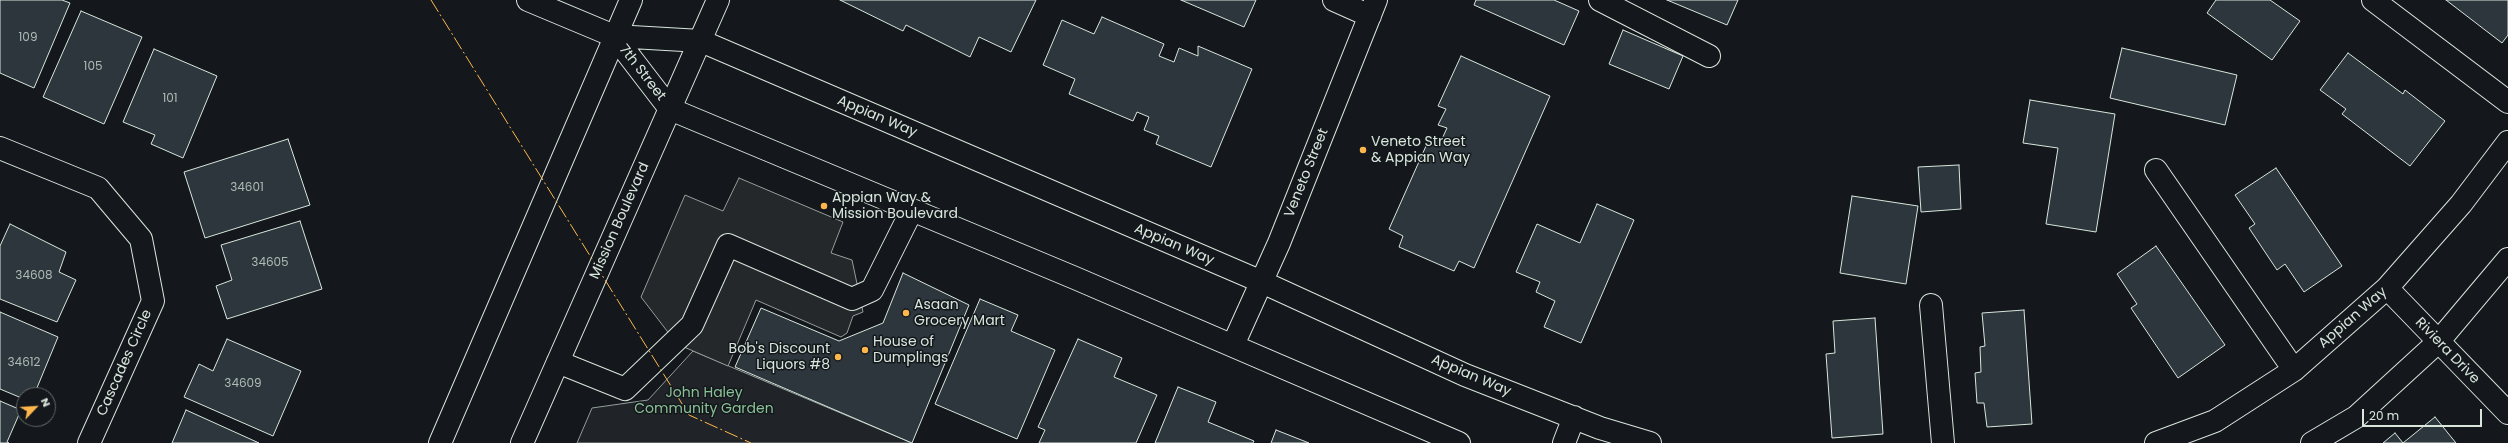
<!DOCTYPE html>
<html>
<head>
<meta charset="utf-8">
<style>
	body { margin:0 }
	#map { position:relative; width:2508px; height:443px; overflow:hidden; background:#14181c; font-family:Poppins,sans-serif }
	canvas { display:block }
	.north { position:absolute; left:16px; top:387px; width:40px; height:40px; box-sizing:border-box; background:#14181c; border:1px solid #626a69; border-radius:50%; rotate:65deg; font-size:11px; font-weight:700; line-height:16px; text-align:center; color:#d8e6dc }
	.north::after { content:''; display:block; margin:auto; width:14px; height:18px; background:#ffb74d; clip-path:polygon(50% 0,100% 100%,50% 72%,0 100%) }
	.scale { position:absolute; left:2362px; top:409px; width:120px; height:18px; box-sizing:border-box; border:2px solid #d8e6dc; border-top:0; padding-left:5px; font-size:12px; line-height:14px; white-space:nowrap; color:#d8e6dc; -webkit-text-stroke:3px #14181c; paint-order:stroke }
</style>
</head>
<body>
<div id="map">
<canvas width="2508" height="443"></canvas>
<div class="north">N</div>
<div class="scale">20 m</div>
</div>
<script>
const c = document.querySelector('canvas').getContext('2d');
c.lineJoin = 'round';
function fillPath(path, color) {
  c.fillStyle = color;
  c.fill(path, 'evenodd');
}
function shape(rows) {
  const path = new Path2D();
  for (const r of rows) {
    path.moveTo(r[0], r[1]);
    for (let i = 2; i < r.length; i += 2) path.lineTo(r[i], r[i + 1]);
  }
  return path;
}
function strokePath(path, color, width, dash) {
  c.strokeStyle = color;
  c.lineWidth = width;
  c.lineCap = dash ? 'butt' : 'round';
  c.setLineDash(dash || []);
  c.stroke(path);
}
function write(font, color, halo, rows, align = 'center') {
  c.font = font + ' Poppins,sans-serif';
  c.lineWidth = 3;
  c.setLineDash([]);
  c.textBaseline = 'middle';
  c.strokeStyle = halo;
  c.fillStyle = color;
  for (const [text, x, y, turn = 0] of rows) {
    c.save();
    c.translate(x, y);
    c.rotate((+turn || 0) * Math.PI / 180);
    c.textAlign = isNaN(turn) ? turn : align;
    if (halo) c.strokeText(text, 0, 0);
    c.fillText(text, 0, 0);
    c.restore();
  }
}
const green = shape([
	[693,351,912,443,577,443,592,408,648,400,693,351]
]);
const parking = shape([
	[739,178,843,222,831,253,852,260,863,312,853,316,847,333,841,337,756,300,728,366,677,344,641,297,685,195,723,211,739,178]
]);
const building = shape([
	[0,0,62,0,70,3,34,88,0,73,0,0],
	[840,0,1036,0,1011,52,979,37,970,57,906,25,903,31,840,0],
	[1181,0,1256,0,1244,27,1181,0],
	[1476,0,1554,0,1579,11,1564,45,1474,5,1476,0],
	[1667,0,1738,0,1727,25,1667,0],
	[2216,0,2270,0,2300,21,2272,60,2207,13,2216,0],
	[2446,0,2508,0,2508,35,2502,43,2446,0],
	[81,11,142,37,104,124,43,97,81,11],
	[1102,17,1164,44,1159,56,1174,62,1179,48,1198,56,1198,46,1252,69,1211,167,1156,144,1159,136,1144,130,1149,117,1137,112,1133,121,1069,94,1075,79,1043,65,1062,20,1094,34,1102,17],
	[1623,30,1683,56,1669,89,1609,64,1623,30],
	[2122,48,2237,75,2225,125,2110,98,2122,48],
	[154,49,217,76,183,158,151,144,155,135,123,122,154,49],
	[2348,53,2403,94,2405,90,2445,121,2410,166,2342,114,2346,109,2320,90,2348,53],
	[1461,56,1550,96,1474,268,1459,261,1454,271,1399,247,1403,236,1389,229,1430,137,1441,141,1447,128,1438,125,1446,109,1438,106,1461,56],
	[2030,100,2115,114,2096,232,2046,224,2058,148,2023,143,2030,100],
	[288,139,310,205,205,238,184,172,288,139],
	[1959,165,1961,209,1921,212,1918,167,1959,165],
	[2276,168,2342,266,2304,292,2285,264,2277,270,2249,228,2255,224,2235,195,2276,168],
	[1852,196,1918,206,1906,284,1840,273,1852,196],
	[1597,204,1634,220,1581,343,1544,327,1555,301,1536,292,1540,282,1516,272,1537,224,1580,243,1597,204],
	[300,221,322,289,227,319,216,286,232,280,221,245,300,221],
	[10,224,66,252,59,272,76,280,57,322,0,299,0,246,10,224],
	[2156,246,2225,345,2178,378,2131,308,2137,304,2117,274,2156,246],
	[903,273,969,305,912,443,735,367,761,308,839,341,883,323,903,273],
	[980,299,1018,315,1011,331,1055,350,1017,439,935,404,980,299],
	[2024,310,2032,424,1987,427,1984,403,1977,403,1975,373,1981,372,1980,347,1985,346,1982,313,2024,310],
	[0,312,58,337,34,395,24,395,24,399,0,389,0,312],
	[1875,318,1883,434,1832,438,1826,354,1835,353,1833,321,1875,318],
	[227,339,301,371,273,436,184,397,199,364,213,371,227,339],
	[1078,339,1122,358,1114,377,1157,395,1136,443,1039,443,1045,430,1038,427,1078,339],
	[1178,387,1216,402,1208,422,1254,441,1253,443,1155,443,1178,387],
	[0,401,21,410,7,442,9,443,0,443,0,401],
	[186,410,259,443,172,443,186,410],
	[2435,417,2456,443,2403,443,2435,417],
	[1276,430,1309,443,1271,443,1276,430],
	[2395,433,2403,443,2383,443,2395,433]
]);
const minor = shape([
	[528,0,614,36,701,41,1262,282,1465,375,1600,428,1650,443],
	[1334,0,1370,16],
	[1600,0,1709,56],
	[2373,0,2508,102],
	[614,36,670,109,1075,278,1459,443],
	[0,148,98,188,141,239,153,301,89,443],
	[2156,170,2294,370],
	[2387,288,2508,413],
	[1931,305,1943,443],
	[1233,345,1279,243,1376,0],
	[558,362,625,389,692,325,728,245,852,299,872,290,912,210],
	[1564,443,1574,417],
	[2156,443,2215,421,2294,370,2387,288,2461,204,2508,142],
	[2312,443,2356,417,2438,342,2508,259]
]);
const major = shape([
	[440,443,631,0],
	[522,443,718,0]
]);
const power = shape([
	[431,0,689,415,751,443]
]);
const markers = [
	[1363,150,4,"#ffb74d"],
	[824,206,4,"#ffb74d"],
	[906,313,4,"#ffb74d"],
	[865,350,4,"#ffb74d"],
	[838,357,4,"#ffb74d"]
];
const numberNames = [
	["109",28,38],
	["105",93,67],
	["101",170,99],
	["34601",247,188],
	["34605",270,263],
	["34608",34,276],
	["34612",24,363],
	["34609",243,384]
];
const streetNames = [
	["7th Street",642,73,52],
	["Appian Way",877,117,23],
	["Veneto Street",1307,173,-68],
	["Mission Boulevard",620,221,-66],
	["Appian Way",1174,245,23],
	["Appian Way",2353,318,-41],
	["Riviera Drive",2447,351,46],
	["Cascades Circle",125,363,-66],
	["Appian Way",1471,376,23]
];
const poiNames = [
	["Veneto Street",1371,142],
	["& Appian Way",1371,158],
	["Appian Way &",832,198],
	["Mission Boulevard",832,214],
	["Asaan",914,305],
	["Grocery Mart",914,321],
	["House of",873,342],
	["Dumplings",873,358],
	["Bob's Discount",830,349,"right"],
	["Liquors #8",830,365,"right"]
];
const parkNames = [
	["John Haley",704,393],
	["Community Garden",704,409]
];
fillPath(green, '#202428');
strokePath(green, '#939e99', 1);
fillPath(parking, '#24282b');
strokePath(parking, '#939e99', 1);
fillPath(building, '#2c363c');
strokePath(building, '#d8e6dc', 1);
strokePath(minor, '#d8e6dc', 24);
strokePath(major, '#d8e6dc', 24);
strokePath(minor, '#14181c', 22);
strokePath(major, '#14181c', 22);
strokePath(power, '#ffb74d', 1, [14, 3, 2, 3]);
for (const [x, y, r, color] of markers) {
  const dot = new Path2D();
  dot.arc(x, y, r, 0, 2 * Math.PI);
  c.fillStyle = color;
  c.fill(dot);
  strokePath(dot, '#14181c', 1.5);
}
write('12px', '#adbab4', null, numberNames);
write('14px', '#d8e6dc', '#14181c', streetNames);
write('14px', '#d8e6dc', '#14181c', poiNames, 'left');
write('14px', '#8ac095', '#14181c', parkNames);
</script>
</body>
</html>
